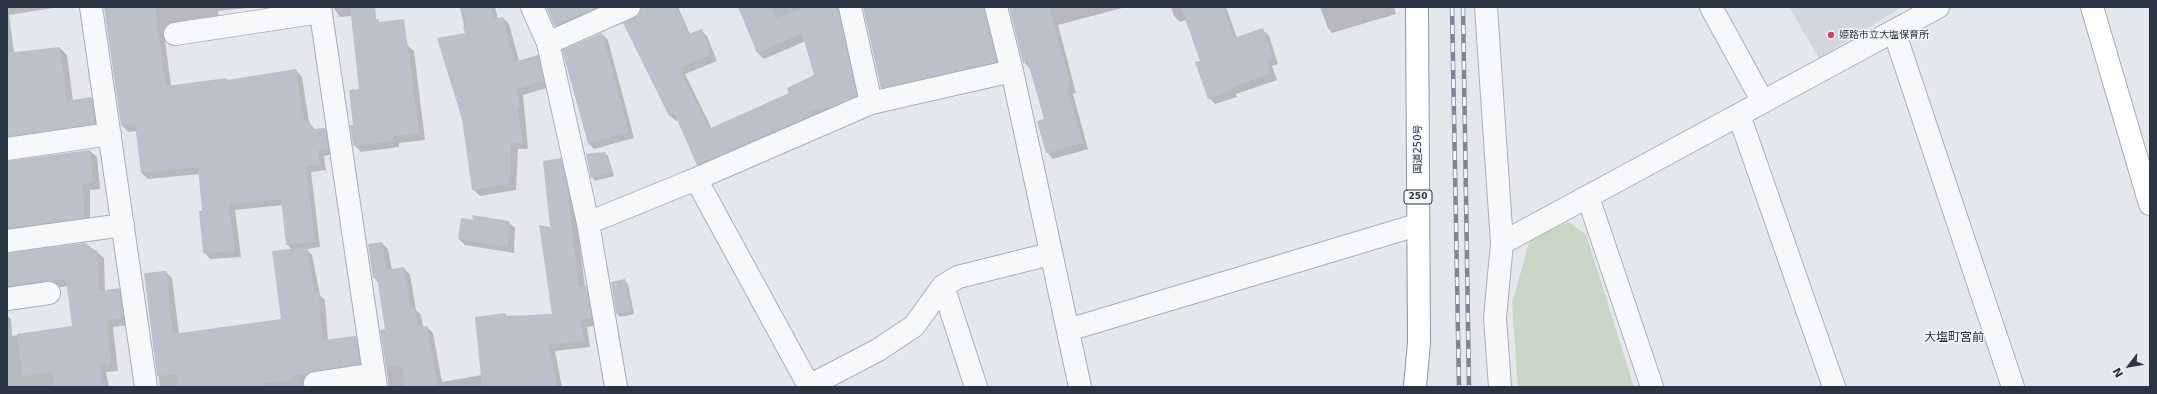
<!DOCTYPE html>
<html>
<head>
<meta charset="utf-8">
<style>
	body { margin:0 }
	#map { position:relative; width:2157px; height:394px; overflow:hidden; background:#e4e7ec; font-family:"DejaVu Sans",sans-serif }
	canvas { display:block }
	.frame { position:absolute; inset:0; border:8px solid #2b3445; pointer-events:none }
	.north { position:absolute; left:2109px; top:346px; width:40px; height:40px; -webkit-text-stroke:3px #f4f6f9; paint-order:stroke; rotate:239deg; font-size:11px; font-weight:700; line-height:16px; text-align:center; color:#2b3445 }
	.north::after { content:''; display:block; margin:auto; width:14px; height:18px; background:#2b3445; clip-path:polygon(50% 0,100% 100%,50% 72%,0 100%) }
</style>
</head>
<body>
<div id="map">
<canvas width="2157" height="394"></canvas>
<div class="frame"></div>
<div class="north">N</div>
</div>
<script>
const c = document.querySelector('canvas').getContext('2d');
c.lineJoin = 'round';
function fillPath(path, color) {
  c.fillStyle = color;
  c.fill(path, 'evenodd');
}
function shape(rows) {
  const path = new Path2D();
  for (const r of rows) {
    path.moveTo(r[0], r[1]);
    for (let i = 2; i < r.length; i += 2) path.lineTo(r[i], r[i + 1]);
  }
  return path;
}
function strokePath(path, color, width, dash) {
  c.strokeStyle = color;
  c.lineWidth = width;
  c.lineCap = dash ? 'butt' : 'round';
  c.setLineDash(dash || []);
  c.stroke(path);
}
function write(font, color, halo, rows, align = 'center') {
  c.font = font + ' "DejaVu Sans","Noto Sans JP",sans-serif';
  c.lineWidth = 3;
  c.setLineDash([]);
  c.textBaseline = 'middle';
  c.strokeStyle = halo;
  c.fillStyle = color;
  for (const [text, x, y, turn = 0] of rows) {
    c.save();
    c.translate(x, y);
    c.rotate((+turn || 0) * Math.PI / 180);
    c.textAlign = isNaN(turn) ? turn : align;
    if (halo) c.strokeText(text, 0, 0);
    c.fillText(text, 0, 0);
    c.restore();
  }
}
const built = shape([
	[1789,7,1902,7,1819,58]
]);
const green = shape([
	[1568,222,1586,234,1634,387,1518,387,1512,304,1530,239]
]);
const shadow = shape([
	[7,7,59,7,9,15,14,53,60,48,67,55,73,101,91,98,98,105,102,130,7,145],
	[105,7,257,7,218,11,220,21,164,32,171,86,226,79,228,81,296,70,302,77,309,122,315,130,325,129,331,135,334,154,324,156,326,170,311,172,320,247,307,249,312,255,320,295,325,300,328,341,355,337,362,344,366,370,309,387,160,387,145,274,166,272,172,278,179,334,282,320,292,250,287,244,283,205,235,210,241,257,210,259,204,252,203,212,200,174,148,179,142,173,137,131,128,132,122,125],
	[266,7,315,7,272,13],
	[333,7,361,7,362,15,340,17],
	[460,7,495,7,498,19,503,18,509,24,519,61,538,56,544,62,550,87,523,95,528,149,518,149,516,190,480,196,473,189,466,34],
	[547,7,599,7,601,14,561,32,555,26],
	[642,7,678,7,690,34,701,30,707,36,717,61,685,74,712,129,790,94,815,76,806,41,764,59,758,53,740,11,744,7,846,7,862,102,704,171,697,165,678,120,676,121,669,115,640,15],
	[864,7,992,7,1002,68,888,94,881,88],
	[1010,7,1126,7,1058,25,1076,93,1073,94,1088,149,1053,159,1047,152,1045,120,1030,69,1024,62],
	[1171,7,1226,7,1237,38,1262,29,1269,36,1278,64,1272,66,1277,80,1236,94,1237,97,1215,104,1209,98,1201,61,1186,20,1180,22,1174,16],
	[1320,7,1394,7,1396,14,1332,33,1328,28],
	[602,34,608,40,634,138,594,149,588,143],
	[407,45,414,51,425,140,399,143,399,147,361,152,354,145,355,126,360,89],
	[90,151,97,157,100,189,90,190,90,224,7,238,7,162],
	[605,153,608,156,614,176,595,181,592,177],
	[560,159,567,166,573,191,585,287,592,294,598,325,587,327,590,347,555,351,562,387,389,387,381,331,386,330,379,283,374,278,382,243,388,249,392,270,404,268,410,275,416,310,421,315,423,327,427,327,433,333,442,382,482,375,505,314,508,317,553,315,551,228],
	[474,221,508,222,515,228,514,253,465,245,459,239],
	[88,245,104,258,105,291,119,289,126,296,130,325,113,327,118,371,106,372,109,387,7,387,7,315,11,319,12,336,73,327,68,286,7,296,7,254],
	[624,280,628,284,634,314,620,317,617,313]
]);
const building = shape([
	[104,7,155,7,166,86,227,78,227,80,296,69,304,121,309,121,312,129,325,128,328,148,318,150,320,164,306,166,315,241,286,245,281,199,229,204,235,251,203,253,199,211,202,211,198,167,141,173,135,124,121,126],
	[350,7,375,7,376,19,379,19,379,22,404,19,419,133,393,136,393,141,353,146,350,125,353,125,349,90,359,89],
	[462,7,491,7,494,19,503,17,514,62,538,55,544,81,517,89,520,107,517,108,523,143,511,143,510,184,472,190,462,119,437,38,465,33,463,26,467,25],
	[546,7,595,7,595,8,554,26],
	[641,7,676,7,688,34,702,29,711,55,679,68,709,128,711,128,789,93,787,88,814,75,802,33,757,53,738,7,771,7,776,18,807,7,838,7,857,96,834,106,811,111,813,115,697,165,674,113,669,116,623,23,639,15],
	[863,7,984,7,997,62,881,88],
	[1009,7,1049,7,1071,87,1067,88,1083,143,1046,153,1037,121,1044,119,1028,62,1023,63],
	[1181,7,1223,7,1234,38,1263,28,1273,58,1267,60,1271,73,1230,88,1231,91,1208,99,1195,62,1200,61],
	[602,33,629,132,588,143,562,50],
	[60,47,67,101,91,97,95,124,7,136,7,53],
	[90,150,93,182,83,184,84,218,7,228,7,161],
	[605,152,611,172,591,178,586,154],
	[561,158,567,184,579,287,586,286,592,318,581,320,584,340,549,345,557,387,482,387,475,317,506,313,505,316,552,314,539,225,550,227,543,161],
	[472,215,509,221,508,247,458,239,461,218,473,220],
	[382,242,387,270,404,267,411,308,415,308,418,327,427,326,438,387,405,387,401,365,386,368,380,330,385,329,377,277,373,278,368,244],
	[85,243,88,244,89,251,97,250,99,291,119,288,123,318,107,320,111,364,100,365,103,387,54,387,52,372,22,376,17,334,72,326,66,279,7,286,7,253],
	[306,247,315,292,319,292,322,340,356,336,360,364,292,376,292,380,264,383,263,387,178,387,176,374,157,376,144,273,166,271,173,334,281,319,272,251],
	[625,279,631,311,616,314,611,282]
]);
const street = shape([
	[91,7,146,387],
	[320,7,376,387],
	[532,7,548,43,588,223,616,387],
	[850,7,871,103],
	[996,7,1012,71,1080,387],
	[1486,7,1502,243],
	[1711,7,1763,102],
	[1894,31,2013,387],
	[175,34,320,12],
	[548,43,629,7],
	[1739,115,1834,387],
	[7,149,110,134],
	[696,179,809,386,878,350,914,326,943,286,958,277,1050,254],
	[1588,197,1652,387],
	[588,223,696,179,871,103,1012,71],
	[7,241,123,225],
	[943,286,976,387],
	[7,299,49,293],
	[1068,330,1417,225],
	[315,383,374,374],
	[1500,387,1495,318,1502,243,1938,7]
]);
const secondary = shape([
	[2092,7,2150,204]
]);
const highway = shape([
	[1415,387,1419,342,1417,7]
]);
const rail = shape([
	[1452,7,1459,387],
	[1463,7,1469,387]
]);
const markers = [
	[1831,35,4,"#d1495b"]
];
const shields = [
	[1418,197,28]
];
const shieldNames = [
	["250",1418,197]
];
const poiNames = [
	["姫路市立大塩保育所",1839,35]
];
const streetNames = [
	["国道250号",1418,149,-90]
];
const quarterNames = [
	["大塩町宮前",1954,338]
];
fillPath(built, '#d2d6de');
fillPath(green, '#c9d6c5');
fillPath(shadow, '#0003');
fillPath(building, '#bbc0ca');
strokePath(street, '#a9aeb7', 24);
strokePath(secondary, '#a9aeb7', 24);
strokePath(highway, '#8b94a3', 24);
strokePath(street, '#f7f8fa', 22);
strokePath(secondary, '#fff', 22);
strokePath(highway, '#fff', 22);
strokePath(rail, '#7d8696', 4.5);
strokePath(rail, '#f4f6f9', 3, [9]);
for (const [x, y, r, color] of markers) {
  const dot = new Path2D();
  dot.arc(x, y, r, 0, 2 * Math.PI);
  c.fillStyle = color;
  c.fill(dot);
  strokePath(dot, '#f4f6f9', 1.5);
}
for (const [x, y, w] of shields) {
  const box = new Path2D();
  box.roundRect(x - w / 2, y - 7, w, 14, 3);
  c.fillStyle = '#f4f6f9';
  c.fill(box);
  strokePath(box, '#2b3445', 1);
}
write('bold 9px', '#2b3445', null, shieldNames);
write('10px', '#2b3445', '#f4f6f9', poiNames, 'left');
write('10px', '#2b3445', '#f4f6f9', streetNames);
write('12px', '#1d2536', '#f4f6f9', quarterNames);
</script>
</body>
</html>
